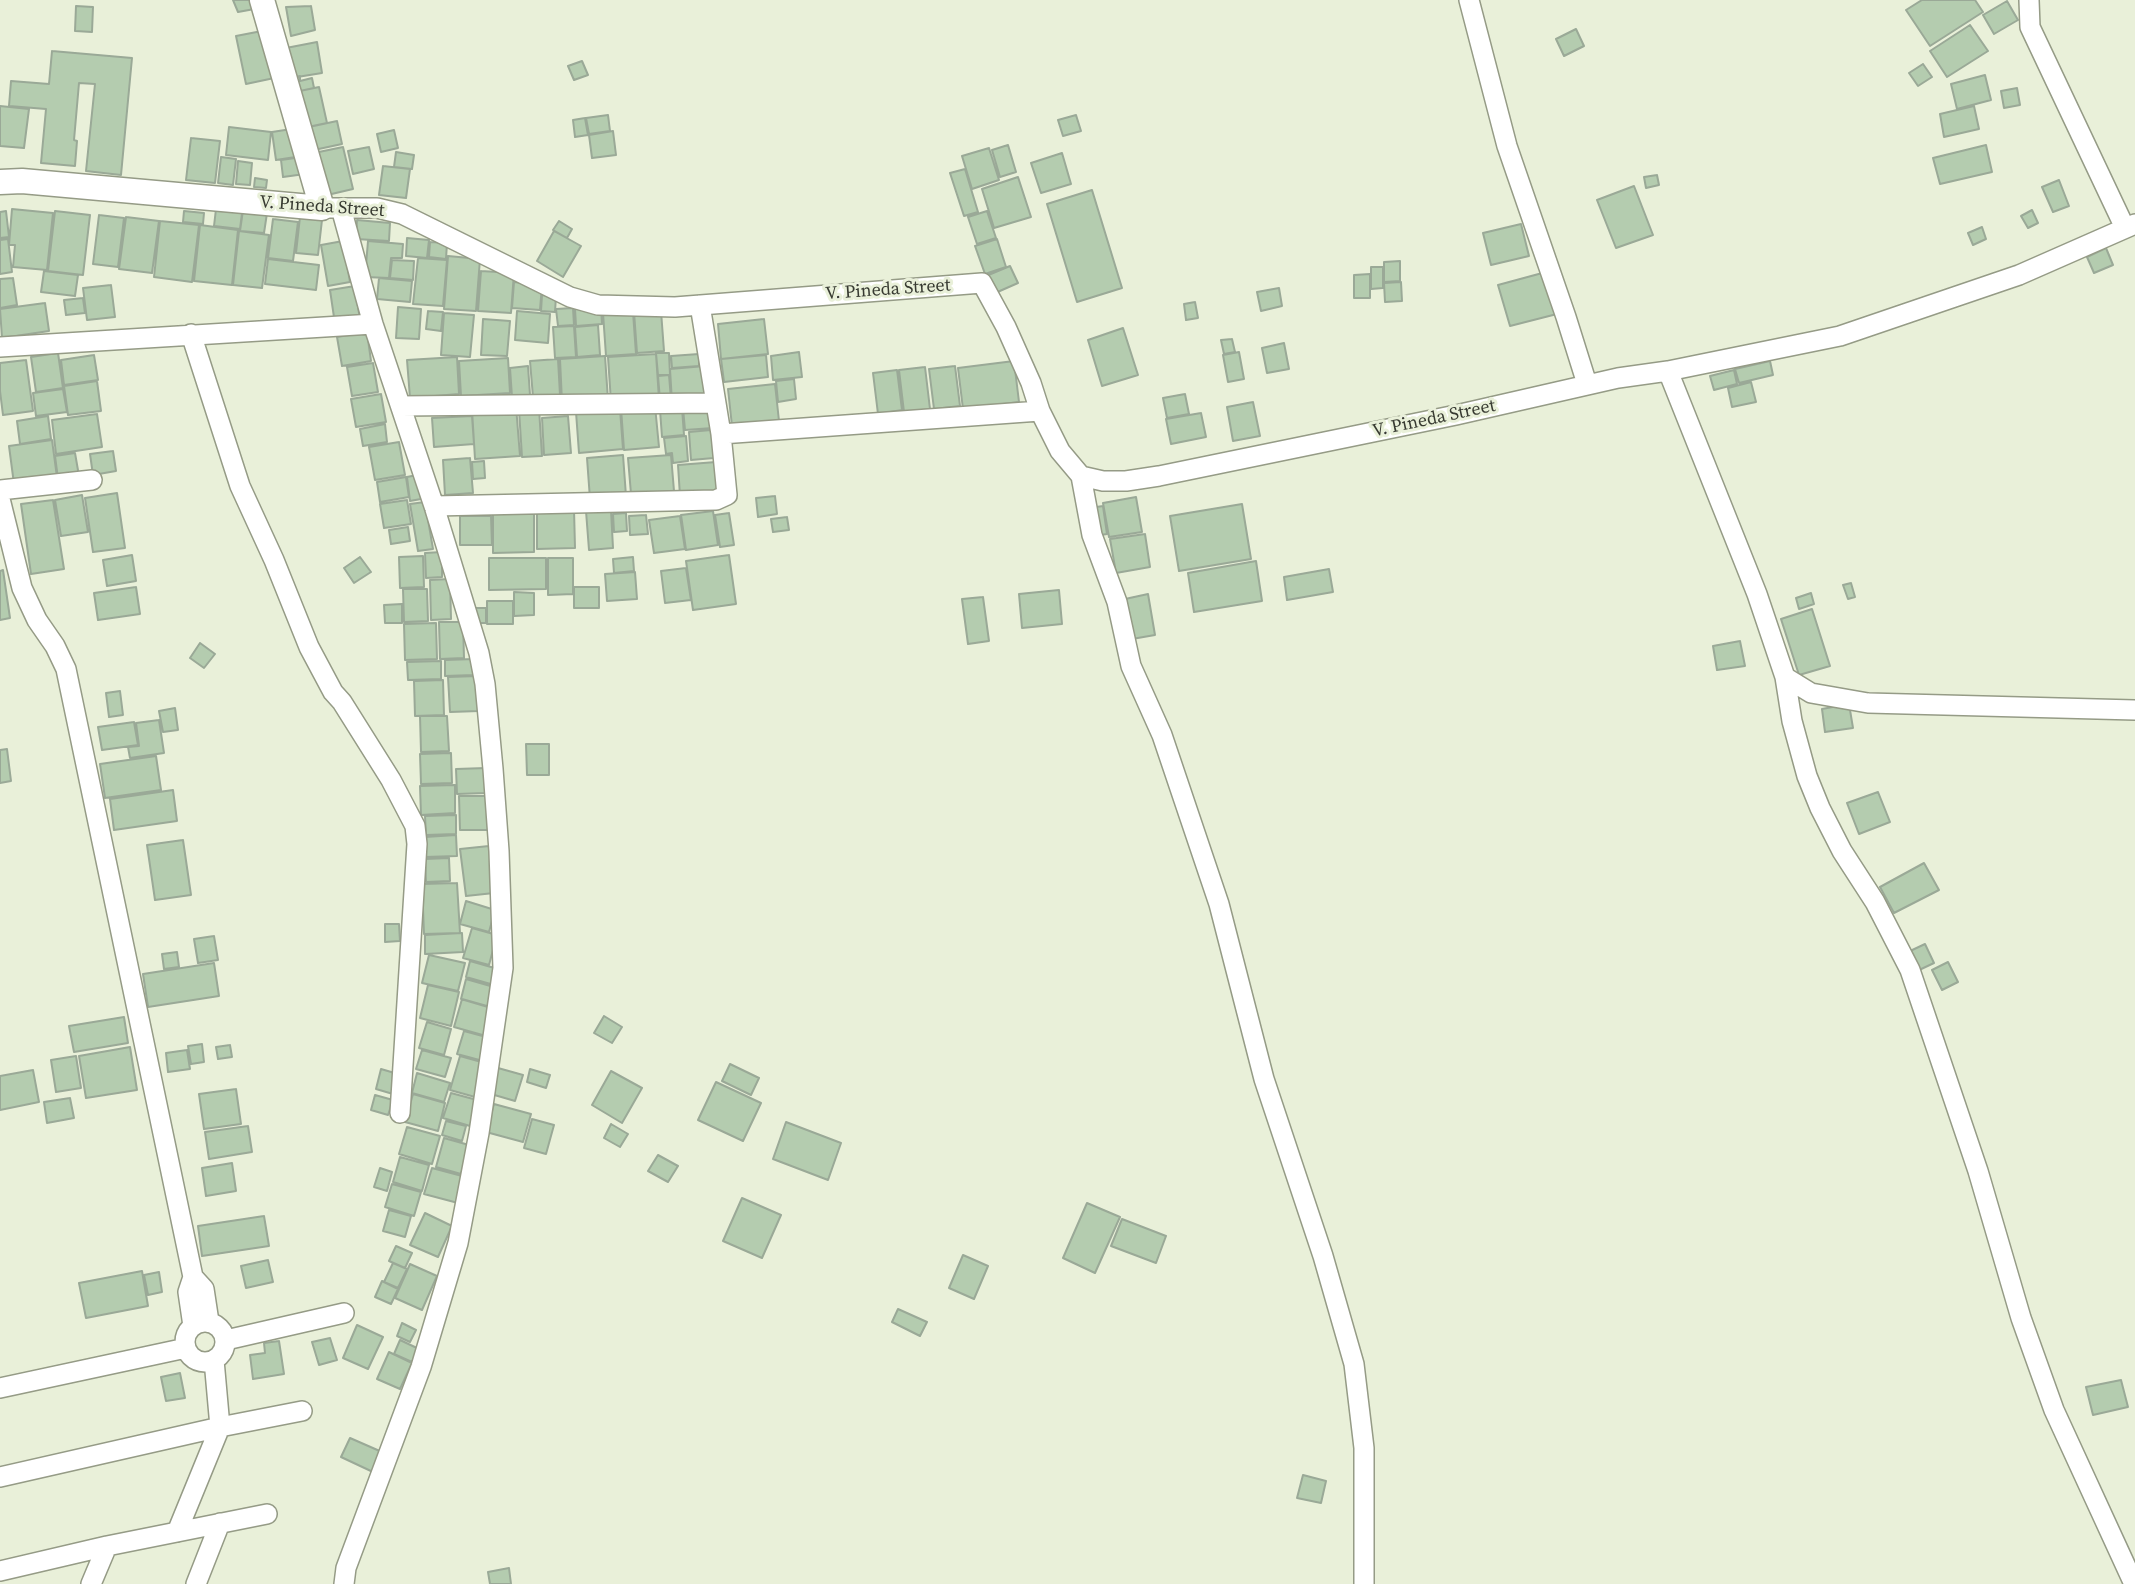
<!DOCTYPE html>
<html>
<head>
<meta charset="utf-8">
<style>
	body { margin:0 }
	canvas { display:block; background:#e9f0d9 }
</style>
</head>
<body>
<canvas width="2135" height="1584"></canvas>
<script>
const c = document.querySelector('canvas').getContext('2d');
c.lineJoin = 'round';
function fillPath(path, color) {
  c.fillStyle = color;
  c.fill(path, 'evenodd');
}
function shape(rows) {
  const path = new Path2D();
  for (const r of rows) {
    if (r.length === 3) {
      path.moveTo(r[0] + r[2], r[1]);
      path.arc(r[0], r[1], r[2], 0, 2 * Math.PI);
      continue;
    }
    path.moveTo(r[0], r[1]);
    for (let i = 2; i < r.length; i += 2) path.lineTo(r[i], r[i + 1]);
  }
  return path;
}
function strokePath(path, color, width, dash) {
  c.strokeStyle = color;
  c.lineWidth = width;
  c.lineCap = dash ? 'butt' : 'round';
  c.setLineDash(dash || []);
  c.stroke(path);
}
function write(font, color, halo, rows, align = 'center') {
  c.font = font + ' "Source Serif 4",serif';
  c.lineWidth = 6;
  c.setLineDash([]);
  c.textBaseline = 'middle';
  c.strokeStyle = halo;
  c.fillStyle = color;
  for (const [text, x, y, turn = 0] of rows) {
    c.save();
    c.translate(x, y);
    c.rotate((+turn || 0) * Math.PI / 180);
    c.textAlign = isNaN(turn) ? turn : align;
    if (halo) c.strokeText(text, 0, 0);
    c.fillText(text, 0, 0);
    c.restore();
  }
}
const building = shape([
	[233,0,258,0,260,8,238,12,233,0],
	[1922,0,1975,0,1983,12,1930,46,1906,10,1922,0],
	[2007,1,2018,20,1994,34,1983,15,2007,1],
	[76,6,93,7,92,32,75,31,76,6],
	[311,6,315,30,291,36,286,7,311,6],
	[1970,25,1988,51,1947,77,1930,51,1970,25],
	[1576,29,1584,46,1564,56,1556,39,1576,29],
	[267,30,279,77,246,84,236,36,267,30],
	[317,42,322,73,291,78,286,48,317,42],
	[52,51,132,58,121,175,86,171,95,84,79,83,74,140,77,141,75,166,41,163,46,109,9,106,11,81,49,84,52,51],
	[582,61,588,75,574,80,568,66,582,61],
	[1923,64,1932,77,1918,86,1909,73,1923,64],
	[1985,75,1991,100,1957,109,1951,84,1985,75],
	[300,76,300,81,312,78,314,88,295,92,291,78,300,76],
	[319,87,327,123,303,128,295,92,319,87],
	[2017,88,2020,105,2004,108,2001,91,2017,88],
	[0,106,29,109,24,148,0,146,0,106],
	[1974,106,1979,129,1944,137,1940,114,1974,106],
	[608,115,610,131,589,134,586,118,608,115],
	[1076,115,1081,131,1063,136,1058,120,1076,115],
	[585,118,588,135,575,137,573,120,585,118],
	[337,121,342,144,314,150,309,127,337,121],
	[229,127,271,132,268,160,226,155,229,127],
	[298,128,302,156,276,160,272,132,298,128],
	[394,130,398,148,381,152,377,134,394,130],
	[613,131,616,155,592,158,589,135,613,131],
	[191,138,220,141,215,183,186,180,191,138],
	[1008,145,1016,172,1000,177,992,150,1008,145],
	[1986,145,1992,172,1940,184,1933,158,1986,145],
	[343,147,353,189,323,196,314,153,343,147],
	[369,147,374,169,353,174,348,151,369,147],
	[989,148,999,180,972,189,962,156,989,148],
	[396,152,414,155,412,169,394,167,396,152],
	[1062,153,1071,184,1041,193,1031,163,1062,153],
	[221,157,236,159,233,185,218,183,221,157],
	[302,157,305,174,283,177,281,160,302,157],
	[238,161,252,163,250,185,236,184,238,161],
	[383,166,410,169,406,198,379,195,383,166],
	[965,169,978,212,964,216,950,173,965,169],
	[1657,175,1659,185,1646,188,1644,177,1657,175],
	[1018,177,1031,217,994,228,982,189,1018,177],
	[255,178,267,180,266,188,254,187,255,178],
	[2059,180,2069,206,2053,212,2042,187,2059,180],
	[1634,186,1653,235,1616,248,1597,200,1634,186],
	[1092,190,1122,288,1077,302,1047,204,1092,190],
	[12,209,53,213,47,270,13,267,15,245,9,245,12,209],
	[216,209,242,213,240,229,214,226,216,209],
	[243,210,267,213,264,233,240,231,243,210],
	[2032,210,2038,223,2028,228,2021,216,2032,210],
	[6,211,9,237,0,238,0,212,6,211],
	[55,211,90,215,83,275,48,271,55,211],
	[184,211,204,213,203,224,183,222,184,211],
	[987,211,996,238,977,244,968,217,987,211],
	[99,215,124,218,118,267,93,264,99,215],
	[126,217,159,221,152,273,119,269,126,217],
	[300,217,322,220,318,255,296,253,300,217],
	[273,219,298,222,293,261,268,258,273,219],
	[357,220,390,223,389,241,356,239,357,220],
	[160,221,199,225,192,282,154,277,160,221],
	[559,221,572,229,567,238,553,230,559,221],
	[1521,224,1529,256,1491,265,1483,233,1521,224],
	[200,225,238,230,232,285,194,281,200,225],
	[1982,227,1986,239,1973,245,1968,233,1982,227],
	[239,231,269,235,262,288,233,285,239,231],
	[554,231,581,246,563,277,537,261,554,231],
	[407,238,429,240,427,258,406,256,407,238],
	[8,239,12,272,0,274,0,240,8,239],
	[997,239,1006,267,985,274,975,246,997,239],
	[343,241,350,282,328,286,321,245,343,241],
	[368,241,403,244,402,258,391,258,389,278,365,277,368,241],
	[430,242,447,243,446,259,429,257,430,242],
	[2106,248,2113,265,2094,273,2087,257,2106,248],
	[448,256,480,259,476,311,444,309,448,256],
	[418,258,447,260,443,306,413,304,418,258],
	[268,259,319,265,316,290,265,284,268,259],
	[392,260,414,261,413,280,390,278,392,260],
	[1400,261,1400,281,1384,282,1384,262,1400,261],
	[1010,266,1018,283,993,294,986,276,1010,266],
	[1371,267,1383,267,1383,288,1371,289,1371,267],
	[44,271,78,275,75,296,41,292,44,271],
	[481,271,514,273,511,313,478,311,481,271],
	[1546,272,1557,314,1510,326,1498,285,1546,272],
	[1370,274,1370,298,1354,298,1354,275,1370,274],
	[13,278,17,305,0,308,0,279,13,278],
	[379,278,412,281,410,302,377,299,379,278],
	[514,282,542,285,540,310,512,308,514,282],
	[1401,282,1402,301,1385,302,1384,283,1401,282],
	[111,285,115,317,87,320,83,288,111,285],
	[355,286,360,320,335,324,330,290,355,286],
	[1279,288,1282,306,1261,311,1257,292,1279,288],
	[542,295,556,296,555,312,541,311,542,295],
	[83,298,85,313,66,315,64,300,83,298],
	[1195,302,1198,318,1186,320,1184,304,1195,302],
	[45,303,49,331,2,338,0,309,45,303],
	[398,307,421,309,419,339,396,338,398,307],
	[601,307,602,324,576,326,575,309,601,307],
	[573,308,574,325,558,326,556,309,573,308],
	[428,311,443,312,441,331,426,329,428,311],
	[517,311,550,314,548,343,515,340,517,311],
	[661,311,664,351,637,353,634,312,661,311],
	[633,312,636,354,606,356,603,313,633,312],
	[444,313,474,315,470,357,441,355,444,313],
	[483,319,510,321,507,356,481,355,483,319],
	[764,319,768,354,721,359,718,324,764,319],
	[598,325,600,355,577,357,575,327,598,325],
	[574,326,576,357,555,358,553,327,574,326],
	[1123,328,1138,375,1102,386,1088,340,1123,328],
	[367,332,371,361,342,366,337,337,367,332],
	[1232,339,1235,352,1224,354,1221,340,1232,339],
	[1284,343,1289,369,1267,373,1262,348,1284,343],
	[799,352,802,377,773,380,771,356,799,352],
	[1239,352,1244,379,1228,382,1223,355,1239,352],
	[58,353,63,388,36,392,31,357,58,353],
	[656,353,669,353,670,375,658,375,656,353],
	[656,354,659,399,611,402,608,357,656,354],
	[699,354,699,366,672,368,671,356,699,354],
	[94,355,98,380,64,385,61,360,94,355],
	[766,355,768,377,724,382,721,359,766,355],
	[605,356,608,400,562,402,560,359,605,356],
	[457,357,459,394,410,398,407,360,457,357],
	[508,358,510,393,461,396,459,361,508,358],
	[558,359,560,395,533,397,530,361,558,359],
	[26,360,33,411,3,415,0,391,0,363,26,360],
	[1014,361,1019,402,963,409,958,368,1014,361],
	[1770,361,1773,375,1739,383,1735,369,1770,361],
	[373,363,378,392,352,396,347,367,373,363],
	[528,366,530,395,512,397,510,368,528,366],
	[705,366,707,399,672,402,670,369,705,366],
	[955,366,960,406,934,409,929,369,955,366],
	[925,367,930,409,904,412,899,370,925,367],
	[897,370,902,410,878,414,873,373,897,370],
	[1734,370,1737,384,1714,390,1710,376,1734,370],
	[669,375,671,399,660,400,658,376,669,375],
	[794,379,796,399,778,402,776,381,794,379],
	[97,381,101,411,68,415,64,386,97,381],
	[1751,382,1756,402,1732,407,1728,388,1751,382],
	[775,384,779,421,732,426,728,389,775,384],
	[63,389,67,412,36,416,33,393,63,389],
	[381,394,386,422,356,427,351,399,381,394],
	[1185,394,1189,414,1167,418,1163,398,1185,394],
	[1253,402,1260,436,1233,441,1227,407,1253,402],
	[711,405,713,428,685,430,683,408,711,405],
	[516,406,520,456,475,459,472,410,516,406],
	[655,406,659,447,624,450,621,408,655,406],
	[539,408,542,456,522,457,519,410,539,408],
	[682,408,684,435,662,437,660,410,682,408],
	[620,409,623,449,579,453,576,412,620,409],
	[1201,413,1206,437,1171,444,1166,419,1201,413],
	[97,414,102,447,56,454,52,420,97,414],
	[48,416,51,439,20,444,17,421,48,416],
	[472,416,474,444,434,447,432,418,472,416],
	[568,416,571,453,544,455,542,418,568,416],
	[385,424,387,442,363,446,360,429,385,424],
	[711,430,714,458,691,460,689,432,711,430],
	[686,436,688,461,673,463,672,453,666,454,664,438,686,436],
	[52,440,57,477,14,484,9,446,52,440],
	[399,442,405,475,375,480,369,447,399,442],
	[113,451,116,471,93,475,90,454,113,451],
	[75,453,79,476,58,479,55,456,75,453],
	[623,455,626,496,590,499,587,458,623,455],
	[671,455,674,491,631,494,628,458,671,455],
	[470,458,473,493,445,495,443,460,470,458],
	[484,461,485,478,473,479,472,462,484,461],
	[716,462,719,493,680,496,678,465,716,462],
	[417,475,421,499,410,501,407,477,417,475],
	[406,477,409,497,380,502,377,482,406,477],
	[117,493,125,548,93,552,85,498,117,493],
	[82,495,88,532,61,536,55,500,82,495],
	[775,496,777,514,758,517,756,498,775,496],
	[1136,497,1142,532,1109,537,1103,503,1136,497],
	[53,500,64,569,31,574,21,504,53,500],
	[407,500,411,524,384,528,380,504,407,500],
	[425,502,433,549,418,551,410,504,425,502],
	[1242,504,1251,559,1179,571,1170,516,1242,504],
	[1103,506,1107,534,1095,536,1090,508,1103,506],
	[537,509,574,509,575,548,537,549,537,509],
	[611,510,613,548,589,550,586,511,611,510],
	[713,511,718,545,686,550,681,515,713,511],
	[626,513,627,531,614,532,613,514,626,513],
	[729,513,734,545,720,547,715,515,729,513],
	[493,514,534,514,534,552,493,553,493,514],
	[646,515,648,534,630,535,629,516,646,515],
	[460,516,491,516,492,545,460,545,460,516],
	[680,516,685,549,654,553,649,520,680,516],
	[787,517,789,530,773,532,771,519,787,517],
	[408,527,410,541,391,544,389,530,408,527],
	[1145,534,1150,567,1116,573,1110,539,1145,534],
	[442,552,442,577,426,578,425,553,442,552],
	[132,555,136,581,107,586,103,560,132,555],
	[729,555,736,604,693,610,686,561,729,555],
	[423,556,424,587,400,588,399,557,423,556],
	[360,557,371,572,354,583,344,568,360,557],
	[633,557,634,571,614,573,613,559,633,557],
	[489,558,546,558,546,589,489,590,489,558],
	[548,558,573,558,573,594,548,595,548,558],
	[1256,561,1262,601,1194,612,1188,573,1256,561],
	[686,568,691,600,665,603,661,571,686,568],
	[1329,569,1333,592,1287,600,1284,577,1329,569],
	[3,570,10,618,0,620,0,571,3,570],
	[635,572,637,599,607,601,605,574,635,572],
	[450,579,451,619,431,620,430,580,450,579],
	[1851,583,1855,597,1848,599,1843,585,1851,583],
	[136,587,140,614,98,620,94,593,136,587],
	[574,587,599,587,599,608,574,608,574,587],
	[403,589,427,589,428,621,404,622,403,589],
	[1059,590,1062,624,1022,628,1019,594,1059,590],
	[514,592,534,593,534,615,514,616,514,592],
	[1811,593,1814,604,1799,609,1796,598,1811,593],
	[1148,594,1155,635,1132,639,1125,599,1148,594],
	[983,597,989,641,968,644,962,599,983,597],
	[487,601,513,601,513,624,487,624,487,601],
	[402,604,402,623,385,623,384,605,402,604],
	[474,608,486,608,486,623,474,623,474,608],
	[1812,609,1830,666,1799,675,1781,619,1812,609],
	[439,622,463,622,464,658,440,659,439,622],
	[436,623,437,659,405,660,404,624,436,623],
	[1740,641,1745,666,1717,670,1713,646,1740,641],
	[200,643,215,654,204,668,190,658,200,643],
	[474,659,474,675,445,676,445,660,474,659],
	[441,661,441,679,408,680,407,662,441,661],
	[478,676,479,711,450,712,448,677,478,676],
	[443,680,444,715,415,716,414,681,443,680],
	[120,691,123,715,109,717,106,693,120,691],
	[1849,704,1853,728,1825,732,1822,709,1849,704],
	[175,708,178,730,163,732,159,711,175,708],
	[420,716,447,716,449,751,421,752,420,716],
	[159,720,164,753,130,758,128,747,139,746,136,723,159,720],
	[134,722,138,745,102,750,98,727,134,722],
	[526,744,549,744,549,775,527,775,526,744],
	[7,749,11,781,0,783,0,750,7,749],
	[451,753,452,783,421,784,420,754,451,753],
	[156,756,161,790,105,798,100,764,156,756],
	[486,768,486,793,457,794,456,769,486,768],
	[455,785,455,813,421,815,420,786,455,785],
	[173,790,177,821,114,830,110,799,173,790],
	[1878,792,1890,822,1859,834,1847,803,1878,792],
	[459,796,488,796,489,830,460,830,459,796],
	[456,815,456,834,426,835,425,816,456,815],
	[456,835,457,856,425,857,425,837,456,835],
	[183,840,191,895,155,900,147,845,183,840],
	[489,846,494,893,466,896,460,849,489,846],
	[449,858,450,881,426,882,425,859,449,858],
	[1924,863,1939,890,1894,913,1880,887,1924,863],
	[457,883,460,933,424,934,422,884,457,883],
	[466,901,495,910,489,932,460,924,466,901],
	[385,924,399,924,400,941,385,942,385,924],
	[472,928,497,935,489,965,463,958,472,928],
	[462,933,463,952,425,954,425,935,462,933],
	[214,936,218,960,198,963,194,939,214,936],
	[1925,944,1934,963,1917,971,1908,952,1925,944],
	[177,952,179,967,164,969,162,954,177,952],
	[429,955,465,963,458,991,422,983,429,955],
	[470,961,498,969,494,985,466,977,470,961],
	[1948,962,1958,982,1942,990,1932,970,1948,962],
	[214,963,219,996,148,1007,143,974,214,963],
	[466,979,494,987,488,1007,461,999,466,979],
	[428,985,459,992,451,1026,420,1018,428,985],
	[462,999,494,1008,486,1036,454,1027,462,999],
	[604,1016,622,1027,612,1043,594,1033,604,1016],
	[124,1017,128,1043,74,1052,69,1026,124,1017],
	[427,1022,451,1029,444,1055,419,1048,427,1022],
	[464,1031,490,1038,483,1061,457,1054,464,1031],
	[202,1044,204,1062,191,1064,188,1046,202,1044],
	[230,1045,232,1057,218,1059,216,1047,230,1045],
	[130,1047,137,1090,86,1098,79,1056,130,1047],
	[187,1050,190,1069,168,1072,166,1053,187,1050],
	[422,1050,451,1058,445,1077,416,1069,422,1050],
	[76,1056,81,1088,56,1092,51,1060,76,1056],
	[460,1056,485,1063,475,1097,450,1090,460,1056],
	[730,1064,759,1078,751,1095,722,1081,730,1064],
	[498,1068,523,1075,515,1101,491,1094,498,1068],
	[381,1069,398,1074,393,1094,376,1089,381,1069],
	[530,1069,550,1075,546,1088,527,1082,530,1069],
	[33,1070,39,1102,0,1110,0,1076,33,1070],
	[611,1071,642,1088,622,1123,592,1105,611,1071],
	[417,1073,450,1083,444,1102,412,1093,417,1073],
	[716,1082,761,1103,743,1141,698,1120,716,1082],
	[236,1089,241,1124,204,1129,199,1094,236,1089],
	[451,1093,477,1100,470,1126,443,1118,451,1093],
	[413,1094,445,1103,438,1131,405,1122,413,1094],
	[375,1095,393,1100,388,1115,371,1110,375,1095],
	[70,1098,74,1118,47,1123,44,1102,70,1098],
	[494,1104,531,1114,523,1142,486,1132,494,1104],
	[532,1119,554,1125,546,1154,524,1148,532,1119],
	[446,1121,466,1126,462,1141,442,1135,446,1121],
	[786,1122,841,1143,828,1180,773,1159,786,1122],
	[611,1124,628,1134,620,1147,604,1138,611,1124],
	[248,1126,252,1152,209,1159,205,1132,248,1126],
	[407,1127,440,1136,432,1164,399,1154,407,1127],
	[444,1138,469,1145,461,1174,436,1167,444,1138],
	[658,1155,678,1166,668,1182,648,1171,658,1155],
	[400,1157,429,1165,422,1191,393,1182,400,1157],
	[232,1163,236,1191,206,1196,202,1168,232,1163],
	[380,1168,392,1172,387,1191,374,1187,380,1168],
	[432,1168,466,1177,458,1203,424,1194,432,1168],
	[392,1184,421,1192,414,1216,385,1207,392,1184],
	[742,1198,781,1215,762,1258,723,1241,742,1198],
	[1087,1203,1120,1217,1095,1273,1063,1258,1087,1203],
	[389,1210,411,1216,405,1237,383,1231,389,1210],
	[425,1213,452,1226,438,1257,410,1245,425,1213],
	[264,1216,269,1246,202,1256,198,1226,264,1216],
	[1122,1219,1166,1236,1156,1263,1111,1246,1122,1219],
	[396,1246,412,1253,405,1268,389,1261,396,1246],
	[963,1255,988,1266,974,1299,949,1288,963,1255],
	[268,1260,273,1282,246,1288,241,1266,268,1260],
	[393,1263,407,1269,398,1288,384,1282,393,1263],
	[410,1264,437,1276,422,1310,395,1298,410,1264],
	[142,1271,148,1306,86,1318,79,1283,142,1271],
	[159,1272,162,1292,148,1295,144,1275,159,1272],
	[382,1281,398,1289,391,1304,375,1297,382,1281],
	[898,1309,927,1322,920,1336,892,1322,898,1309],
	[402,1323,416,1330,410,1342,397,1336,402,1323],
	[357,1325,383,1337,368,1369,343,1358,357,1325],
	[330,1338,337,1360,319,1365,312,1342,330,1338],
	[400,1340,419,1349,412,1362,394,1354,400,1340],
	[279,1341,284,1374,253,1379,250,1355,265,1353,264,1343,279,1341],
	[389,1352,412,1363,400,1389,377,1379,389,1352],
	[180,1373,185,1398,166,1401,161,1377,180,1373],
	[2121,1380,2128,1407,2093,1415,2086,1387,2121,1380],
	[350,1438,382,1452,373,1472,341,1457,350,1438],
	[1303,1475,1326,1481,1321,1503,1297,1498,1303,1475],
	[509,1568,511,1584,490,1584,488,1572,509,1568]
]);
const minor = shape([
	[1469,0,1507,146,1566,317,1587,384],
	[2029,0,2030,27,2125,228],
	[322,208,377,208,402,214,570,297,598,305,675,307,982,283,1006,327,1031,383,1040,411,1060,451,1081,476,1103,481,1126,481,1159,476,1456,415,1618,378,1668,371,1840,336,2019,275,2135,224],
	[341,208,373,324,434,506,479,653,485,684,493,769,499,851,503,968,479,1133,458,1243,421,1367,346,1568,344,1584],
	[191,334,240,486,274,560,309,647,333,692,342,702,391,780,415,826,417,844,400,1113],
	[0,347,373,324],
	[1668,371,1757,594,1785,677,1811,693,1868,703,2135,710],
	[401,406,715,403],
	[721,434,1040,411],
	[1081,476,1092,535,1117,602,1131,666,1162,735,1219,904,1264,1079,1323,1256,1354,1364,1364,1448,1364,1584],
	[0,490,92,480],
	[0,499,22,588,37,620,55,646,66,669,193,1277,188,1292,193,1326],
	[434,506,716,500,727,495,721,434,700,305],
	[1785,677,1792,721,1807,776,1820,808,1842,851,1875,902,1910,970,1978,1171,2021,1318,2054,1410,2134,1584],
	[193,1277,204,1289,209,1322],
	[205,1342,20],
	[226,1340,344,1313],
	[0,1388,186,1348],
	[0,1477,220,1427,302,1411],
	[177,1532,220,1427,214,1360],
	[0,1571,107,1546,267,1514],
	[91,1584,107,1546],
	[196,1584,220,1523]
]);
const tertiary = shape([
	[0,182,22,181,322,208,262,0]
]);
const streetNames = [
	["V. Pineda Street",322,207,4],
	["V. Pineda Street",888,290,-4],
	["V. Pineda Street",1434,419,-12]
];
fillPath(building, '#b4ccaf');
strokePath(building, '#9aa997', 2);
strokePath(minor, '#959b86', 22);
strokePath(tertiary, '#959b86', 27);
strokePath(minor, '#fff', 19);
strokePath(tertiary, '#fff', 24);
write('18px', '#373a31', '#e9f0d9', streetNames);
</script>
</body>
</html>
